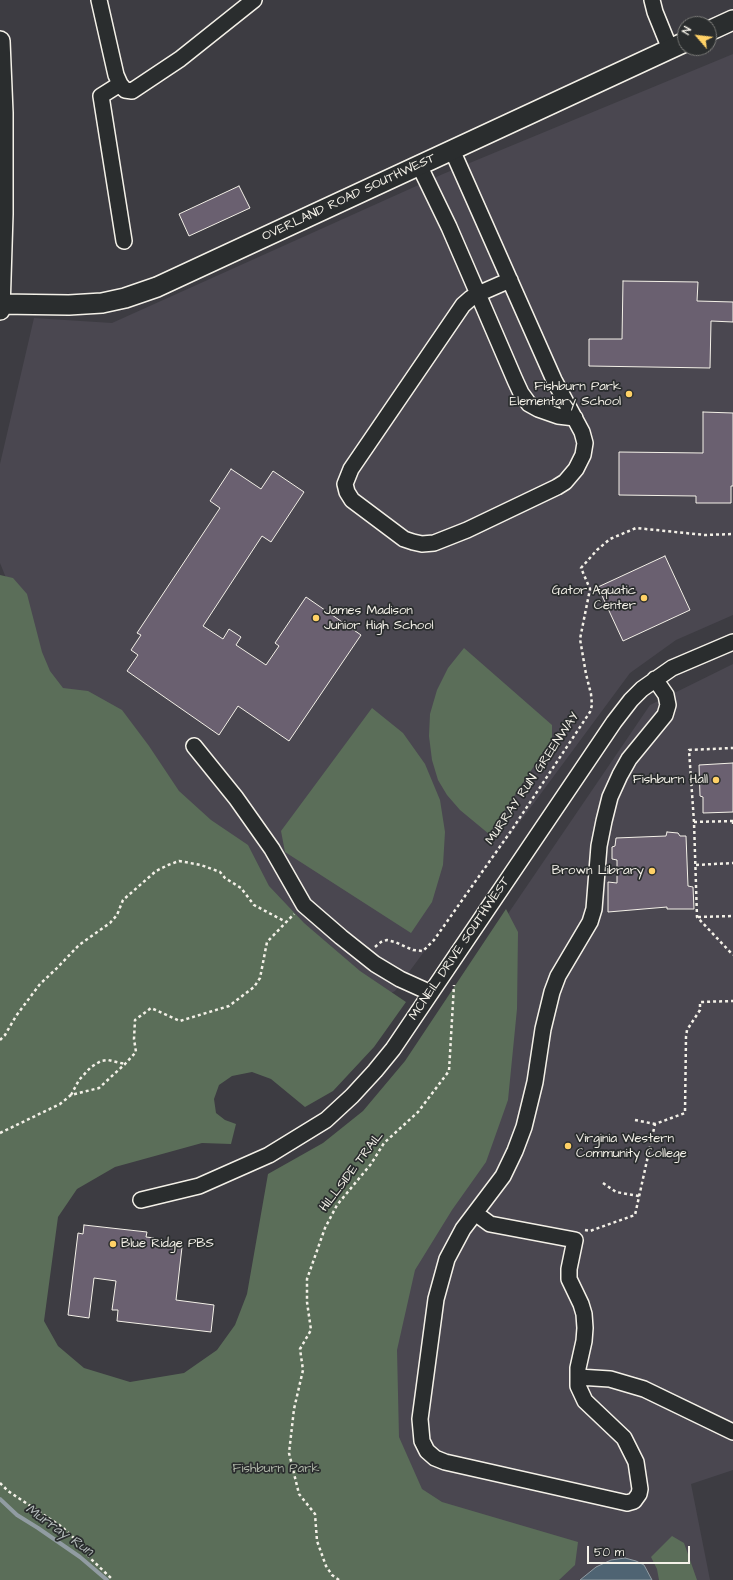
<!DOCTYPE html>
<html>
<head>
<meta charset="utf-8">
<style>
	body { margin:0 }
	#map { position:relative; width:733px; height:1580px; overflow:hidden; background:#3d3c42; font-family:"Architects Daughter",sans-serif }
	canvas { display:block }
	.north { position:absolute; left:677px; top:16px; width:40px; height:40px; box-sizing:border-box; background:#2a2d2e; border:1px solid #7b7b78; border-radius:50%; rotate:298deg; font-size:11px; font-weight:700; line-height:16px; text-align:center; color:#f4f1e8 }
	.north::after { content:''; display:block; margin:auto; width:14px; height:18px; background:#ffd166; clip-path:polygon(50% 0,100% 100%,50% 72%,0 100%) }
	.scale { position:absolute; left:587px; top:1546px; width:103px; height:18px; box-sizing:border-box; border:2px solid #f4f1e8; border-top:0; padding-left:5px; font-size:12px; line-height:14px; white-space:nowrap; color:#f4f1e8; -webkit-text-stroke:3px #2a2d2e; paint-order:stroke }
</style>
</head>
<body>
<div id="map">
<canvas width="733" height="1580"></canvas>
<div class="north">N</div>
<div class="scale">50 m</div>
</div>
<script>
const c = document.querySelector('canvas').getContext('2d');
c.lineJoin = 'round';
function fillPath(path, color) {
  c.fillStyle = color;
  c.fill(path, 'evenodd');
}
function shape(rows) {
  const path = new Path2D();
  for (const r of rows) {
    path.moveTo(r[0], r[1]);
    for (let i = 2; i < r.length; i += 2) path.lineTo(r[i], r[i + 1]);
  }
  return path;
}
function strokePath(path, color, width, dash) {
  c.strokeStyle = color;
  c.lineWidth = width;
  c.lineCap = dash ? 'butt' : 'round';
  c.setLineDash(dash || []);
  c.stroke(path);
}
function write(font, color, halo, rows, align = 'center') {
  c.font = font + ' "Architects Daughter",sans-serif';
  c.lineWidth = 3.5;
  c.setLineDash([]);
  c.textBaseline = 'middle';
  c.strokeStyle = halo;
  c.fillStyle = color;
  for (const [text, x, y, turn = 0] of rows) {
    c.save();
    c.translate(x, y);
    c.rotate((+turn || 0) * Math.PI / 180);
    c.textAlign = isNaN(turn) ? turn : align;
    if (halo) c.strokeText(text, 0, 0);
    c.fillText(text, 0, 0);
    c.restore();
  }
}
const built = shape([
	[733,54,733,615,676,640,630,673,395,991,210,1082,0,563,0,464,34,318,112,323,443,174],
	[733,664,733,1470,691,1484,710,1580,455,1580,341,1317,467,974,650,705]
]);
const green = shape([
	[0,575,13,578,27,594,42,652,50,671,63,688,88,691,122,710,149,746,179,791,211,820,248,845,269,886,304,923,360,971,406,1002,374,1047,333,1091,305,1107,271,1079,252,1072,232,1076,219,1085,214,1099,216,1113,225,1120,236,1124,231,1144,202,1143,115,1167,77,1189,58,1217,44,1321,58,1346,84,1368,130,1382,184,1373,217,1350,235,1325,247,1294,268,1174,323,1143,363,1111,405,1061,506,909,518,932,517,1009,508,1100,486,1162,452,1210,415,1270,397,1350,399,1437,422,1489,442,1502,578,1542,575,1565,559,1580,0,1580],
	[464,648,552,725,552,739,489,834,460,810,447,795,438,780,432,760,429,736,430,714,437,690,448,668],
	[372,708,403,733,425,764,440,800,445,832,443,865,432,902,411,933,285,852,281,831],
	[672,1536,684,1543,697,1580,659,1580,657,1569,651,1557]
]);
const water = shape([
	[625,1558,636,1561,644,1565,652,1580,580,1580,596,1567,611,1560,625,1558]
]);
const stream = shape([
	[0,1499,17,1515,38,1528,80,1557,107,1580]
]);
const building = shape([
	[239,186,250,208,189,236,179,214,239,186],
	[623,281,698,282,697,301,733,302,733,322,711,321,710,368,589,366,589,339,622,339,623,281],
	[703,412,733,413,733,486,731,486,731,503,696,503,696,496,619,495,619,452,703,453,703,412],
	[231,469,261,489,273,471,304,492,271,542,262,536,203,626,223,639,229,629,241,637,236,645,266,665,279,646,275,643,306,597,361,635,289,741,238,706,219,735,127,671,138,655,131,650,141,635,137,633,220,508,210,501,231,469],
	[665,556,690,610,623,641,598,587,665,556],
	[733,763,733,812,703,813,703,797,700,796,699,765,733,763],
	[667,832,678,833,680,836,686,836,688,886,693,887,694,909,667,909,667,907,608,912,608,882,617,883,617,860,612,859,612,847,615,846,616,838,666,836,667,832],
	[84,1225,147,1232,146,1237,154,1238,154,1244,182,1247,176,1300,214,1305,211,1332,117,1321,118,1310,112,1310,116,1281,94,1278,89,1318,68,1315,78,1233,83,1234,84,1225]
]);
const path = shape([
	[733,821,694,822,697,917,733,955],
	[733,821,733,825],
	[694,822,689,750,733,748],
	[696,865,733,863],
	[698,917,733,916],
	[375,947,381,942,387,940,395,942,413,950,423,951,434,940,511,831,590,712,592,705,591,694,586,674,580,639,590,589,581,568,597,550,610,539,636,528,705,535,733,534],
	[0,1040,5,1035,16,1016,40,984,56,969,79,945,110,923,117,915,123,900,156,871,168,865,179,861,201,865,220,872,225,878,241,888,254,905,286,922],
	[71,1095,79,1080,91,1067,101,1061,108,1060,125,1064],
	[635,1120,655,1124],
	[0,1133,60,1104,71,1095,99,1088,125,1064,136,1052,134,1039,135,1020,151,1008,180,1021,229,1006,254,987,260,978,267,942,294,914],
	[603,1183,616,1192,639,1196],
	[585,1230,590,1231,635,1215,655,1124,685,1113,686,1037,687,1030,700,1010,700,1002,733,1001],
	[0,1483,8,1491,62,1527,75,1539,90,1558,113,1580],
	[339,1580,332,1575,326,1566,317,1541,315,1514,299,1494,289,1453,294,1409,303,1370,300,1349,311,1330,307,1302,307,1279,325,1228,337,1205,371,1164,384,1143,418,1112,449,1071,454,985]
]);
const minor = shape([
	[99,0,116,75,120,84,125,90,132,91,180,59,254,0],
	[652,0,655,12,670,49],
	[120,84,101,96,124,241],
	[419,165,449,227,478,294,471,298,463,305,351,469,345,484,347,492,352,500,404,539,413,542,422,544,434,543,467,530,557,487,565,482,576,469,583,455,585,443,582,432,554,380,452,150],
	[510,280,478,294,515,380,521,393,529,404,538,409,558,416,575,418],
	[194,746,236,798,272,849,304,905,341,937,375,964,400,979,431,993],
	[141,1200,199,1186,269,1155,326,1120,352,1096,375,1071,393,1049,614,722,631,700,642,689,672,668,733,642],
	[475,1213,490,1224,575,1240,569,1269,569,1279,581,1304,584,1314,585,1328,584,1341,578,1368,578,1386,585,1401,624,1438,636,1462,640,1489,639,1494,634,1501,627,1503,445,1462,435,1458,427,1451,422,1441,420,1419,436,1299,447,1259,463,1229,503,1176,515,1151,524,1127,535,1082,543,1029,552,992,558,976,590,922,594,909,599,846,604,821,610,797,620,775,629,759,665,715,668,705,666,695,655,679],
	[578,1377,610,1379,644,1389,733,1432]
]);
const major = shape([
	[709,31,733,20],
	[0,41,3,113,3,214,0,310],
	[0,304,69,305,102,303,125,298,157,287,685,42]
]);
const markers = [
	[629,394,4,"#ffd166"],
	[644,598,4,"#ffd166"],
	[316,618,4,"#ffd166"],
	[716,780,4,"#ffd166"],
	[652,871,4,"#ffd166"],
	[568,1146,4,"#ffd166"],
	[113,1244,4,"#ffd166"]
];
const streetNames = [
	["OVERLAND ROAD SOUTHWEST",349,198,-25],
	["MURRAY RUN GREENWAY",533,779,-56],
	["MCNEIL DRIVE SOUTHWEST",460,949,-56],
	["HILLSIDE TRAIL",352,1172,-53]
];
const poiNames = [
	["Fishburn Park",621,387],
	["Elementary School",621,402],
	["Gator Aquatic",636,591],
	["Center",636,606],
	["James Madison",324,611,"left"],
	["Junior High School",324,626,"left"],
	["Fishburn Hall",708,780],
	["Brown Library",644,871],
	["Virginia Western",576,1139,"left"],
	["Community College",576,1154,"left"],
	["Blue Ridge PBS",121,1244,"left"]
];
const parkNames = [
	["Fishburn Park",276,1469]
];
const waterNames = [
	["Murray Run",59,1531,35]
];
fillPath(built, '#4a4750');
fillPath(green, '#5b6e59');
fillPath(water, '#4f6473');
strokePath(water, '#919ca2', 1);
strokePath(stream, '#919ca2', 4);
fillPath(building, '#6a6070');
strokePath(building, '#f4f1e8', 1);
strokePath(minor, '#f4f1e8', 18);
strokePath(major, '#f4f1e8', 22);
strokePath(path, '#f4f1e8', 2.5, [3, 3]);
strokePath(minor, '#2a2d2e', 15);
strokePath(major, '#2a2d2e', 19);
for (const [x, y, r, color] of markers) {
  const dot = new Path2D();
  dot.arc(x, y, r, 0, 2 * Math.PI);
  c.fillStyle = color;
  c.fill(dot);
  strokePath(dot, '#2a2d2e', 1.5);
}
write('13px', '#f4f1e8', '#2a2d2e', streetNames);
write('13px', '#f4f1e8', '#2a2d2e', poiNames, 'right');
write('13px', '#afb6a8', '#2a2d2e', parkNames);
write('italic 14px', '#b2b9b9', '#2a2d2e', waterNames);
</script>
</body>
</html>
